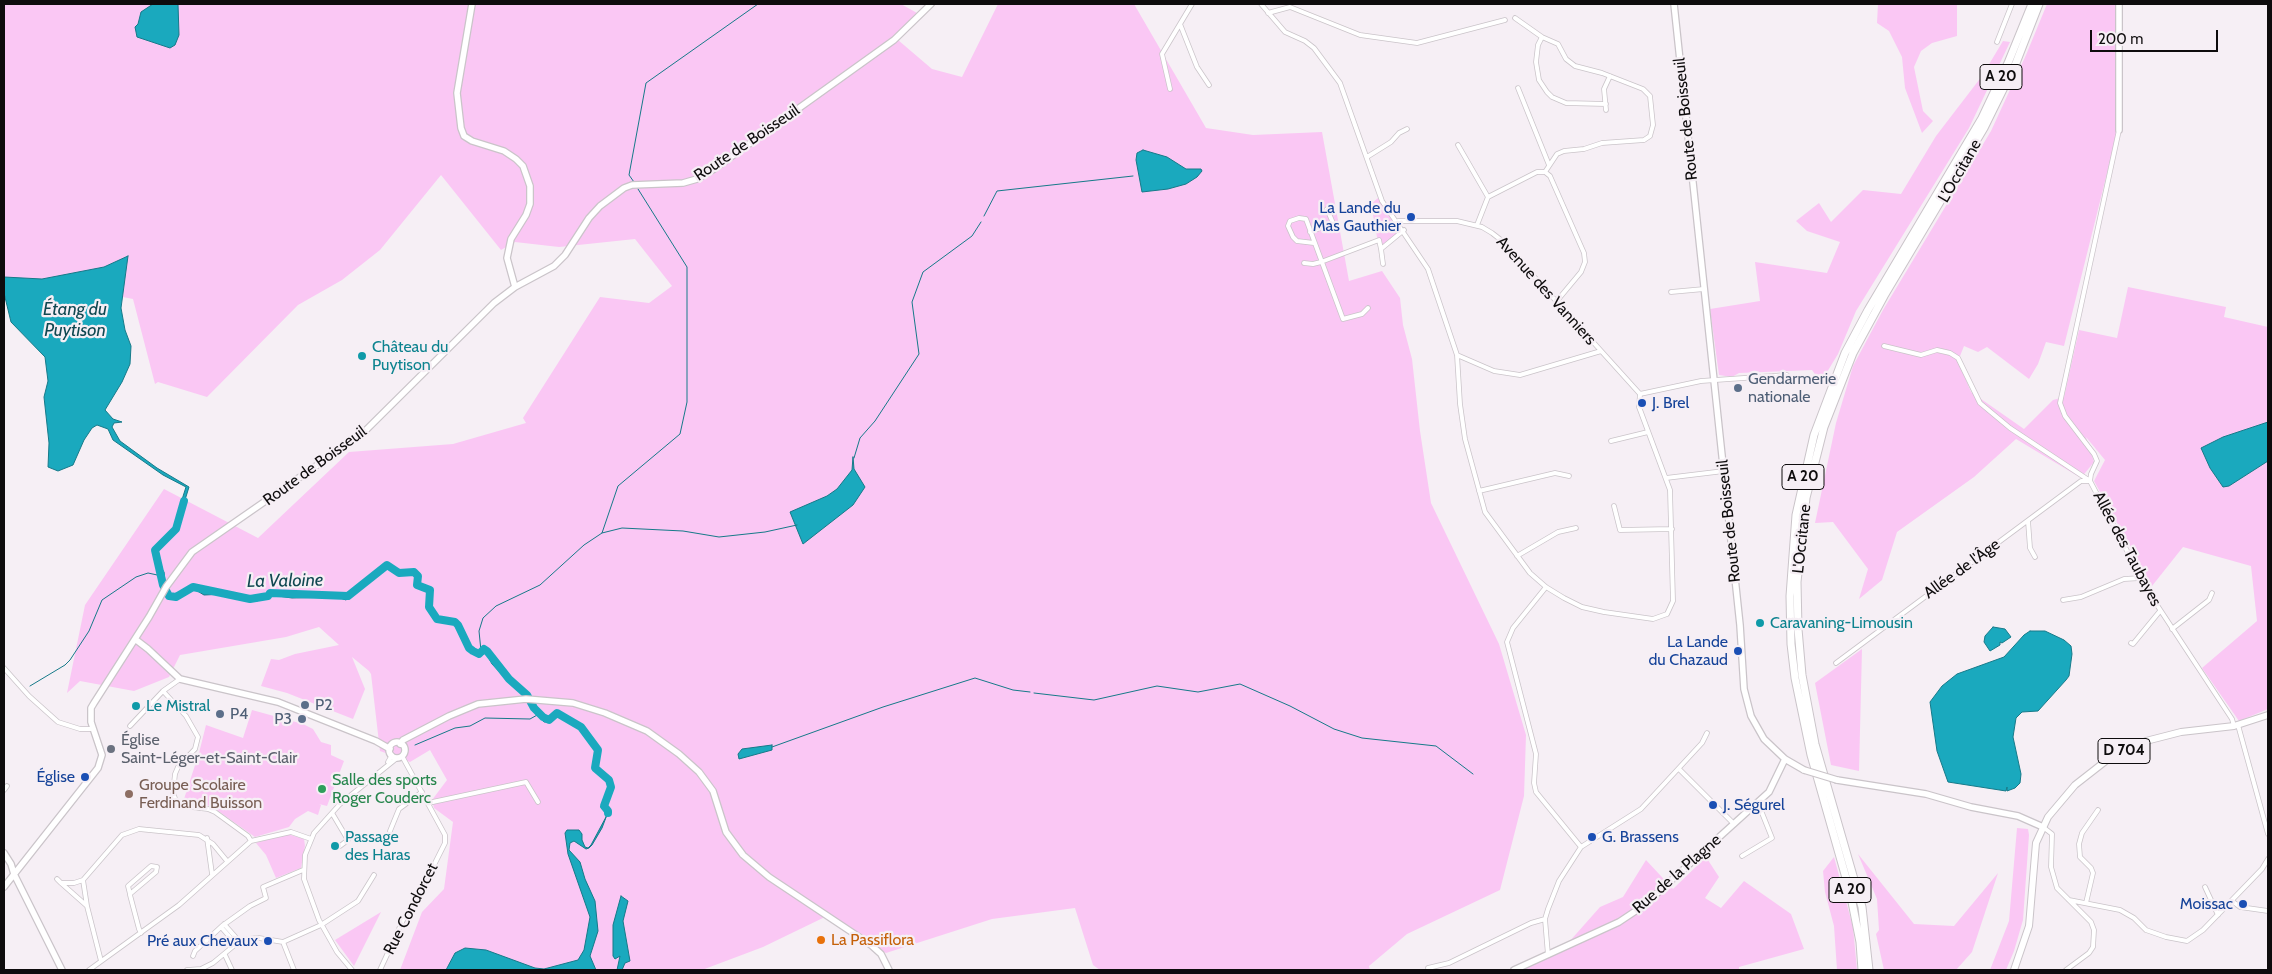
<!DOCTYPE html>
<html>
<head>
<meta charset="utf-8">
<style>
	body { margin:0 }
	#map { position:relative; width:2272px; height:974px; overflow:hidden; background:#f6eff5; font-family:Cabin,sans-serif }
	canvas { display:block }
	.frame { position:absolute; inset:0; border:5px solid #0e0c0d; pointer-events:none }
	.scale { position:absolute; left:2090px; top:30px; width:128px; height:22px; box-sizing:border-box; border:2px solid #0e0c0d; border-top:0; padding-left:6px; font-size:15px; line-height:18px; white-space:nowrap; color:#0e0c0d; -webkit-text-stroke:4px #f6eff5; paint-order:stroke }
</style>
</head>
<body>
<div id="map">
<canvas width="2272" height="974"></canvas>
<div class="frame"></div>
<div class="scale">200 m</div>
</div>
<script>
const c = document.querySelector('canvas').getContext('2d');
c.lineJoin = 'round';
function fillPath(path, color) {
  c.fillStyle = color;
  c.fill(path, 'evenodd');
}
function shape(rows) {
  const path = new Path2D();
  for (const r of rows) {
    if (r.length === 3) {
      path.moveTo(r[0] + r[2], r[1]);
      path.arc(r[0], r[1], r[2], 0, 2 * Math.PI);
      continue;
    }
    path.moveTo(r[0], r[1]);
    for (let i = 2; i < r.length; i += 2) path.lineTo(r[i], r[i + 1]);
  }
  return path;
}
function strokePath(path, color, width, dash) {
  c.strokeStyle = color;
  c.lineWidth = width;
  c.lineCap = dash ? 'butt' : 'round';
  c.setLineDash(dash || []);
  c.stroke(path);
}
function write(font, color, halo, rows, align = 'center') {
  c.font = font + ' Cabin,sans-serif';
  c.lineWidth = 4.5;
  c.setLineDash([]);
  c.textBaseline = 'middle';
  c.strokeStyle = halo;
  c.fillStyle = color;
  for (const [text, x, y, turn = 0] of rows) {
    c.save();
    c.translate(x, y);
    c.rotate((+turn || 0) * Math.PI / 180);
    c.textAlign = isNaN(turn) ? turn : align;
    if (halo) c.strokeText(text, 0, 0);
    c.fillText(text, 0, 0);
    c.restore();
  }
}
const green = shape([
	[4,4,901,4,917,13,898,40,932,69,962,77,998,4,1134,4,1206,128,1253,135,1322,132,1349,281,1382,271,1400,298,1403,325,1412,359,1420,431,1431,503,1499,644,1526,735,1524,796,1500,890,1407,934,1369,966,1370,970,1100,970,1093,965,1075,908,992,919,886,953,827,916,763,947,702,970,400,970,422,912,444,889,453,822,434,808,432,800,447,780,430,750,410,762,380,751,371,674,369,671,352,657,365,689,353,719,287,693,261,686,271,659,279,660,295,654,339,645,319,627,286,637,180,655,169,677,134,691,80,681,67,693,85,605,164,489,258,538,349,452,453,444,526,423,523,418,600,297,649,303,672,286,635,239,559,247,515,242,501,250,441,175,380,250,342,280,298,305,207,397,158,382,155,384,133,299,82,289,4,282],
	[1878,4,1957,4,1957,36,1932,43,1921,51,1914,67,1923,111,1933,121,1922,133,1905,88,1902,57,1889,31,1877,23],
	[2047,4,2118,4,2117,133,2064,346,2046,342,2038,364,2029,379,1987,347,1978,352,1964,346,1958,361,1971,392,2024,429,2053,400,2064,397,2079,330,2117,338,2128,287,2226,307,2224,317,2268,327,2268,709,2239,721,2202,668,2257,621,2251,566,2183,547,2152,586,2094,481,2105,460,2086,437,2094,462,2081,478,2016,439,1974,477,1897,532,1882,580,1859,599,1868,569,1833,522,1815,523,1836,423,1853,366,1883,310,1991,131,2026,55],
	[2003,41,2010,42,1969,128,1856,311,1838,354,1824,377,1817,377,1812,370,1739,373,1732,377,1719,375,1710,309,1760,301,1755,262,1827,273,1840,242,1807,231,1796,221,1819,203,1831,222,1863,190,1901,194,1936,136,1982,76],
	[1378,198,1398,230,1397,234,1379,248,1371,204],
	[1862,649,1859,771,1831,765,1815,683],
	[252,710,303,724,313,729,321,742,331,745,331,755,344,761,327,806,319,804,321,805,318,815,308,811,295,819,289,827,255,837,211,806,183,802,199,753,206,725,243,738],
	[2017,828,2028,829,2029,835,2023,920,2014,951,2006,970,1990,970,2009,921],
	[280,835,291,835,304,839,305,846,301,868,276,878,266,855,256,843],
	[1858,854,1914,924,1954,926,1998,873,1972,952,1956,970,1884,970,1876,934,1879,930,1877,899],
	[1706,857,1719,877,1705,898,1721,908,1744,881,1791,914,1804,949,1739,967,1739,970,1521,970,1561,951,1600,907,1623,897,1646,860,1673,889],
	[1834,857,1853,927,1857,970,1837,970,1834,926,1825,892,1823,871],
	[381,912,354,966,335,940]
]);
const water = shape([
	[153,4,178,4,179,35,175,45,170,48,137,37,135,27,138,24,141,12,153,4],
	[1143,150,1167,157,1186,169,1201,169,1202,171,1197,177,1186,184,1168,189,1142,192,1136,160,1137,153,1143,150],
	[128,256,121,308,125,330,131,346,130,364,122,382,105,410,113,419,122,422,114,423,112,427,120,441,157,468,189,487,180,516,178,531,157,549,158,563,164,572,165,582,161,591,163,585,161,568,157,562,155,550,176,529,181,510,179,509,186,487,163,475,113,440,108,429,97,425,92,428,84,440,73,465,58,471,48,467,49,443,44,397,48,381,45,357,11,322,4,293,4,277,42,279,104,267,128,256],
	[2268,422,2268,461,2229,486,2223,487,2210,468,2201,448,2223,437,2268,422],
	[853,457,854,469,865,487,853,505,803,544,790,512,827,496,837,489,852,470,853,457],
	[387,565,399,573,404,573,410,571,416,573,418,576,417,585,430,590,429,607,433,615,441,621,450,621,458,625,469,648,479,654,484,649,487,651,509,679,518,685,527,695,524,696,519,687,508,681,492,664,486,653,479,656,468,650,460,636,459,629,456,625,440,622,433,618,428,607,429,592,415,585,417,576,411,573,401,575,387,567,346,600,337,597,292,598,271,595,257,601,248,601,226,594,204,595,194,589,174,599,165,595,169,594,169,596,176,597,193,587,250,599,270,593,348,596,387,565],
	[1993,627,2005,629,2011,637,2002,643,2000,642,2000,645,1990,651,1984,642,1985,636,1993,627],
	[2030,631,2045,631,2064,640,2071,646,2072,654,2069,676,2066,680,2038,711,2022,712,2016,718,2013,737,2021,774,2020,783,2015,788,2007,791,2007,787,2006,791,1948,782,1937,751,1930,702,1942,686,1957,674,2004,657,2024,635,2030,631],
	[531,707,546,719,549,720,557,713,581,727,598,750,595,768,605,775,611,787,604,806,608,812,602,828,592,845,589,848,586,849,574,841,570,843,569,850,580,862,585,879,595,901,598,931,590,956,596,970,446,970,455,953,465,948,486,950,535,968,544,969,578,960,584,950,590,917,568,854,565,833,567,830,579,830,582,834,582,840,585,847,588,848,591,845,606,817,607,812,601,808,607,796,609,784,603,776,593,768,596,750,582,730,558,714,549,722,544,722,531,707],
	[772,745,772,750,739,759,738,754,742,749,772,745],
	[621,896,628,901,623,921,630,961,625,963,622,970,617,970,620,956,615,959,613,956,613,925,621,896]
]);
const stream = shape([
	[634,182,629,175,646,83,758,4],
	[984,216,997,191,1133,176],
	[854,458,860,438,875,421,919,354,912,302,923,272,972,236,981,222],
	[602,533,622,528,683,531,719,537,765,532,797,525],
	[481,651,479,631,483,618,496,606,540,585,584,545,602,533,618,486,680,434,687,402,687,267,638,189],
	[30,686,65,665,70,660,89,631,102,600,136,577,148,573,162,576],
	[1034,693,1094,700,1157,686,1198,692,1240,684,1290,706,1334,729,1362,738,1436,746,1473,774],
	[415,745,455,728,470,726,485,718,530,719,539,714],
	[772,747,883,707,975,678,1013,690,1030,692]
]);
const river = shape([
	[184,501,176,529,155,550,163,585,169,596,176,597,193,587,250,599,268,596,270,593,348,596,387,565,399,573,414,572,418,576,417,585,430,590,429,607,437,619,455,622,458,625,469,648,473,651,479,654,484,649,487,651,509,679,527,695,534,708,543,717,549,720,557,713,581,727,598,750,595,768,609,780,611,787,604,806,608,811,608,813]
]);
const street = shape([
	[1261,4,1285,32,1305,41,1314,48,1340,83,1382,201,1428,269,1457,355,1460,404,1465,439,1485,512,1530,573,1546,587,1564,598,1582,607,1604,612,1653,619,1667,614,1673,601,1670,490,1639,407,1640,394,1501,240,1492,233,1482,227,1457,221,1398,221],
	[1268,13,1290,7,1360,35,1417,43,1505,20],
	[1515,18,1542,37,1558,44,1566,59,1575,66,1602,73,1643,89,1650,96,1653,125,1650,136,1644,140,1602,143,1584,149,1564,151,1557,154,1545,172],
	[1180,24,1197,67,1209,85],
	[1542,37,1538,45,1536,62,1539,80,1547,92,1552,97,1566,103,1606,104],
	[1997,42,2012,4],
	[1518,88,1549,165],
	[1170,89,1162,54,1192,4],
	[1606,110,1604,89,1610,76],
	[2119,130,2060,403,2065,416,2094,454,2097,461,2091,474,2090,481,2134,564,2155,602,2232,719,2234,726],
	[1458,145,1488,197],
	[1367,157,1391,142,1399,133,1407,129],
	[1477,225,1488,197,1537,172,1545,172,1550,176,1584,253,1585,262,1581,272,1556,302],
	[1310,232,1333,223,1327,209],
	[1314,243,1297,241,1293,237,1288,226,1290,221,1299,218,1306,219,1343,319,1362,314,1368,308],
	[1304,263,1313,264,1321,262,1379,240,1381,249],
	[1383,264,1381,249,1404,230],
	[1671,292,1704,289],
	[1884,346,1921,355,1937,350,1950,353,1958,358,1980,403,2010,428,2090,481],
	[1457,355,1494,371,1520,375,1601,351],
	[1640,394,1701,381,1787,375],
	[1611,441,1648,432],
	[1666,478,1724,471],
	[1479,491,1555,473,1569,476],
	[1614,506,1620,530,1672,529],
	[2028,521,2030,548,2035,557],
	[1517,556,1558,532,1576,528],
	[1546,587,1513,628,1507,642,1536,754,1534,783,1536,792,1581,847],
	[2063,600,2081,597,2124,579,2141,578],
	[2172,629,2209,600,2212,593],
	[2131,643,2133,644,2160,611],
	[1836,663,2081,481,2090,481],
	[4,668,29,696,58,722,80,729,93,729],
	[163,691,186,716,198,737,195,749,178,767,175,774,173,793,176,801,183,806,208,809,215,812,248,836,251,841],
	[2238,725,2268,834],
	[130,726,163,691,180,679],
	[388,762,392,755],
	[1679,769,1734,824],
	[4,790,7,786],
	[428,803,526,782,538,802],
	[332,813,348,840,340,846],
	[2043,827,2052,834,2051,867,2057,888,2091,922,2094,930,2093,947,2089,953,2066,970],
	[390,831,399,809,422,792],
	[207,838,212,874],
	[1742,856,1772,838,1758,803],
	[57,879,61,883,74,883,83,880,87,906,61,883],
	[83,880,122,835,139,829,199,835,213,844,227,861],
	[2205,887,2218,915],
	[130,894,156,872,157,867,151,866,128,886,130,894,130,895,139,929,141,933],
	[2069,900,2120,910,2134,918,2146,930,2166,937,2187,941,2203,930,2262,869,2268,859],
	[2232,901,2240,907,2268,911],
	[2086,903,2093,873,2091,868,2080,857,2079,844,2082,833,2098,810],
	[87,906,101,961],
	[224,924,240,942],
	[221,927,236,944],
	[283,942,294,970],
	[225,955,232,970],
	[1548,955,1545,919,1548,909,1559,881,1581,847,1641,809,1702,743,1707,733],
	[193,956,195,951,222,926,250,906,266,898,263,887,303,870],
	[1428,968,1449,963,1531,923,1545,919],
	[89,970,179,905,251,841,291,832,311,839],
	[187,970,201,969,213,963,236,944,247,939,259,938,283,942,321,925,358,901,374,875],
	[352,970,337,952,319,920,304,879,305,855,314,833,340,804,397,758],
	[380,970,404,918,413,908,431,876,433,867,445,843,445,835,402,756]
]);
const secondary = shape([
	[472,4,457,93,461,128,464,136,472,141,504,151,516,159,523,166,530,186,530,204,526,215,511,239,507,258,515,287],
	[1674,4,1740,625,1744,689,1751,716,1764,739,1785,759,1804,770],
	[2119,130,2119,4],
	[135,639,148,649,180,679,278,702,376,741,390,749],
	[397,750,8],
	[400,744,403,740,449,716,478,704,526,699,573,703,605,713,647,731,679,754,699,772,713,791,726,832,743,855,769,877,871,945,881,954,889,970],
	[1837,780,1926,794,1971,807,2018,816,2043,827],
	[4,853,11,864,14,874,62,970],
	[4,887,98,768,102,755,91,722,91,708,94,703,149,617,166,587,192,552,362,434,494,303,515,287,554,266,565,255,589,218,600,206,624,188,632,185,683,183,697,179,714,169,894,40,931,4],
	[1514,970,1619,922,1643,906,1769,792,1785,759]
]);
const primary = shape([
	[2014,970,2029,926,2036,843,2048,817,2075,785,2107,760,2146,741,2181,732,2234,726,2268,715]
]);
const highway = shape([
	[1862,970,1860,942,1850,892,1811,755,1795,678,1791,644,1790,596,1796,515,1814,435,1845,353,1868,310,1982,118,2008,63,2032,4],
	[1869,970,1862,907,1815,744,1802,675,1798,629,1797,582,1806,498,1824,427,1853,353,1884,296,1984,128,2016,63,2039,4]
]);
const secondaryBridge = shape([
	[1804,770,1837,780]
]);
const markers = [
	[1411,217,5,"#1a4fb4"],
	[362,356,5,"#0f9aa8"],
	[1738,388,5,"#5c6f8a"],
	[1642,403,5,"#1a4fb4"],
	[1760,623,5,"#0f9aa8"],
	[1738,651,5,"#1a4fb4"],
	[305,705,5,"#5c6f8a"],
	[136,706,5,"#0f9aa8"],
	[220,714,5,"#5c6f8a"],
	[302,719,5,"#5c6f8a"],
	[111,749,5,"#6b7280"],
	[85,777,5,"#1a4fb4"],
	[322,789,5,"#2e9e5b"],
	[129,794,5,"#8d6e63"],
	[1713,805,5,"#1a4fb4"],
	[1592,837,5,"#1a4fb4"],
	[335,846,5,"#0f9aa8"],
	[2243,904,5,"#1a4fb4"],
	[821,940,5,"#e8710a"],
	[268,941,5,"#1a4fb4"]
];
const shields = [
	[2001,77,42],
	[1803,477,42],
	[2124,751,52],
	[1850,890,42]
];
const shieldNames = [
	["A 20",2001,77],
	["A 20",1803,477],
	["D 704",2124,751],
	["A 20",1850,890]
];
const streetNames = [
	["Route de Boisseuil",1686,119,-96],
	["Route de Boisseuil",747,143,-34],
	["L'Occitane",1960,171,-60],
	["Avenue des Vanniers",1546,291,48],
	["Route de Boisseuil",315,466,-36],
	["Route de Boisseuil",1729,521,-96],
	["L'Occitane",1802,539,-84],
	["Allée des Taubayes",2127,549,62],
	["Allée de l'Âge",1962,569,-36],
	["Rue de la Plagne",1677,874,-41],
	["Rue Condorcet",411,909,-63]
];
const transitNames = [
	["La Lande du",1401,208],
	["Mas Gauthier",1401,226],
	["J. Brel",1652,403,"left"],
	["La Lande",1728,642],
	["du Chazaud",1728,660],
	["Église",75,777],
	["J. Ségurel",1723,805,"left"],
	["G. Brassens",1602,837,"left"],
	["Moissac",2233,904],
	["Pré aux Chevaux",258,941]
];
const cultureNames = [
	["Château du",372,347],
	["Puytison",372,365],
	["Caravaning-Limousin",1770,623],
	["Le Mistral",146,706],
	["Passage",345,837],
	["des Haras",345,855]
];
const serviceNames = [
	["Gendarmerie",1748,379],
	["nationale",1748,397],
	["P2",315,705],
	["P4",230,714],
	["P3",292,719,"right"]
];
const worshipNames = [
	["Église",121,740],
	["Saint-Léger-et-Saint-Clair",121,758]
];
const leisureNames = [
	["Salle des sports",332,780],
	["Roger Couderc",332,798]
];
const educationNames = [
	["Groupe Scolaire",139,785],
	["Ferdinand Buisson",139,803]
];
const foodNames = [
	["La Passiflora",831,940]
];
const waterNames = [
	["Étang du",75,310],
	["Puytison",75,331],
	["La Valoine",285,581,-1]
];
fillPath(green, '#fac7f4');
fillPath(water, '#1aa9be');
strokePath(water, '#167a89', 1);
strokePath(stream, '#167a89', 1);
strokePath(river, '#1aa9be', 8);
strokePath(street, '#cac4c9', 5.5);
strokePath(secondary, '#cac4c9', 8);
strokePath(primary, '#cac4c9', 8);
strokePath(highway, '#cac4c9', 9);
strokePath(street, '#fff', 4);
strokePath(secondary, '#fff', 5.5);
strokePath(primary, '#fff', 6);
strokePath(highway, '#fff', 7);
strokePath(secondaryBridge, '#cac4c9', 8, []);
strokePath(secondaryBridge, '#fff', 5.5);
for (const [x, y, r, color] of markers) {
  const dot = new Path2D();
  dot.arc(x, y, r, 0, 2 * Math.PI);
  c.fillStyle = color;
  c.fill(dot);
  strokePath(dot, '#f6eff5', 2);
}
for (const [x, y, w] of shields) {
  const box = new Path2D();
  box.roundRect(x - w / 2, y - 12.5, w, 25, 4);
  c.fillStyle = '#f6eff5';
  c.fill(box);
  strokePath(box, '#0e0c0d', 1);
}
write('bold 15px', '#0e0c0d', null, shieldNames);
write('16px', '#0e0c0d', '#f6eff5', streetNames);
write('16px', '#164399', '#f6eff5', transitNames, 'right');
write('16px', '#0d838f', '#f6eff5', cultureNames, 'left');
write('16px', '#4e5e75', '#f6eff5', serviceNames, 'left');
write('16px', '#5b616d', '#f6eff5', worshipNames, 'left');
write('16px', '#27864d', '#f6eff5', leisureNames, 'left');
write('16px', '#785e54', '#f6eff5', educationNames, 'left');
write('16px', '#c56008', '#f6eff5', foodNames, 'left');
write('italic 18px', '#104851', '#f6eff5', waterNames);
</script>
</body>
</html>
